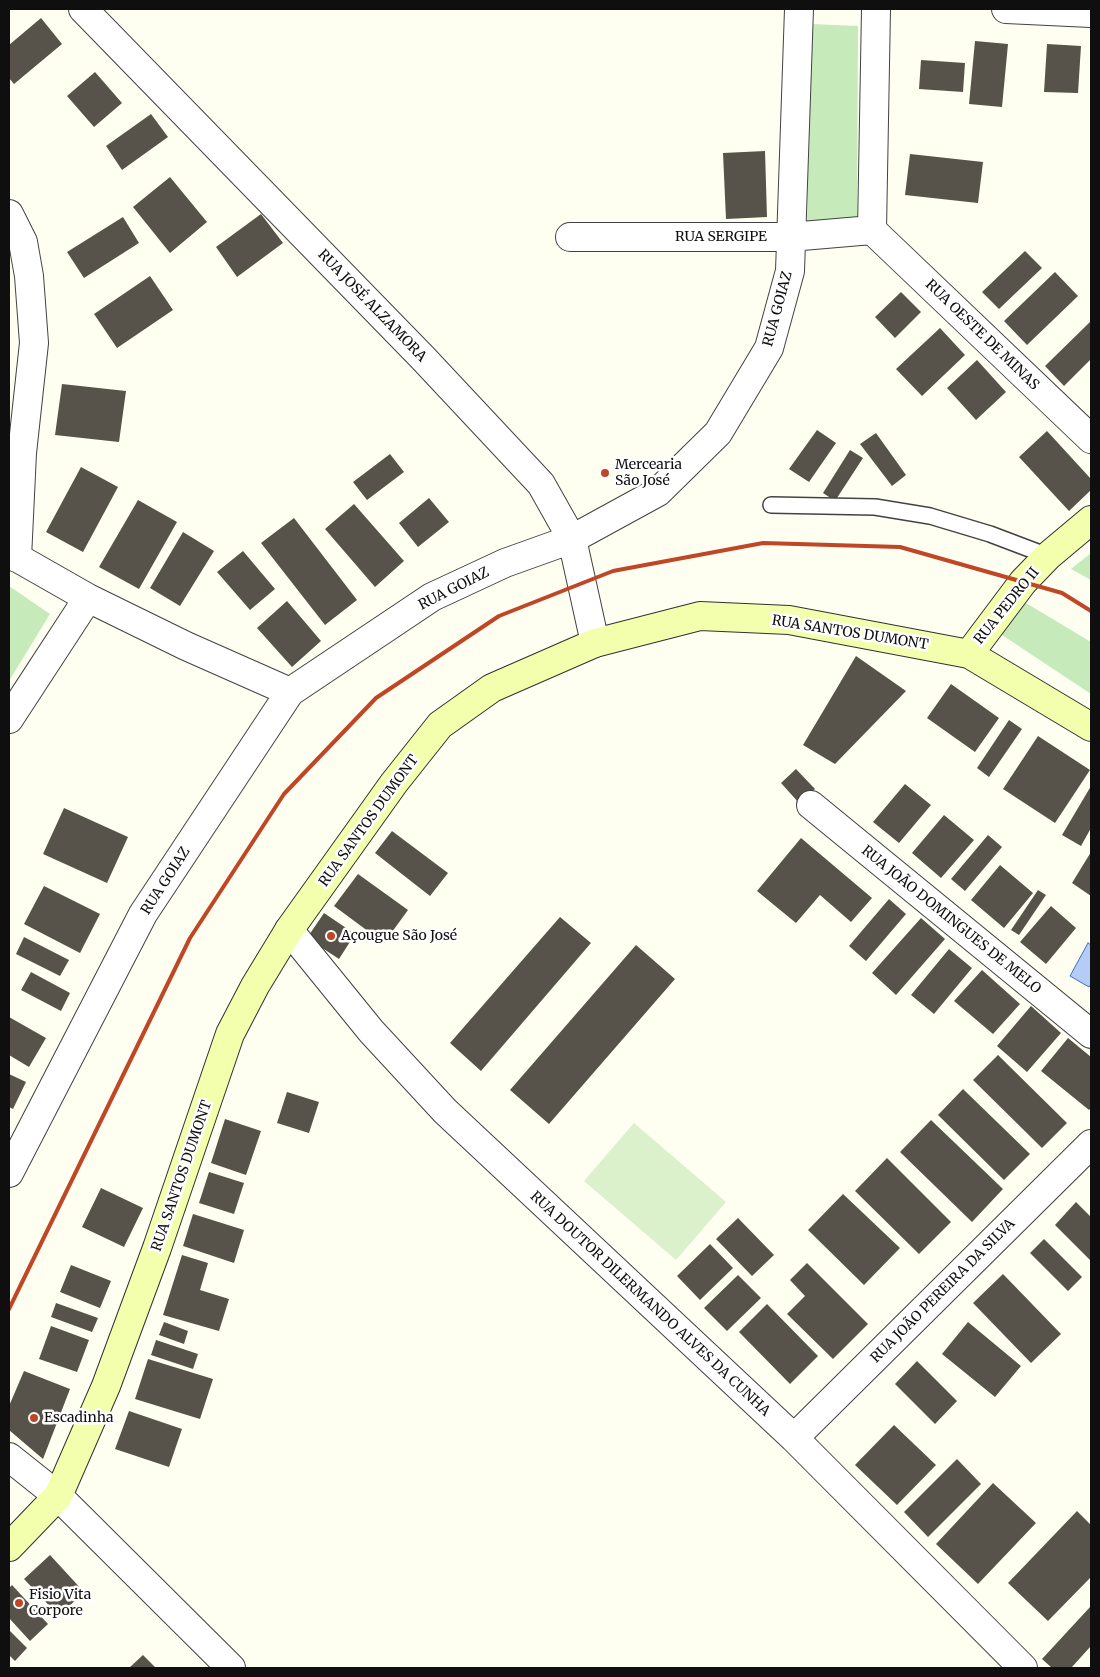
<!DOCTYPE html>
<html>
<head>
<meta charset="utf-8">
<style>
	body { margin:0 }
	#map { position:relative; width:1100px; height:1677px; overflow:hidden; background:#fefff0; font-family:Merriweather,serif }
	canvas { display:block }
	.frame { position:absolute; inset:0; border:10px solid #0f0f0f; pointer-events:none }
</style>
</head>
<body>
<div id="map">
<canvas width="1100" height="1677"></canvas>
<div class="frame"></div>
</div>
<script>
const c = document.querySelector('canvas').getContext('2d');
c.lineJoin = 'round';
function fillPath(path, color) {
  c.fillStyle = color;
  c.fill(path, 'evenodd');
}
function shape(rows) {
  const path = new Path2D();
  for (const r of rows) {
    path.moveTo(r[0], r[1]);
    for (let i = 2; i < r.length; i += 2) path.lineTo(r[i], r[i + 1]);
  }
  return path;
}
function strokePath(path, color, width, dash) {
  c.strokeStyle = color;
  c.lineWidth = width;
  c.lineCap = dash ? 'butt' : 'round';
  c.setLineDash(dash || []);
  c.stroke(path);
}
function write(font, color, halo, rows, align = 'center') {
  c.font = font + ' Merriweather,serif';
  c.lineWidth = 5;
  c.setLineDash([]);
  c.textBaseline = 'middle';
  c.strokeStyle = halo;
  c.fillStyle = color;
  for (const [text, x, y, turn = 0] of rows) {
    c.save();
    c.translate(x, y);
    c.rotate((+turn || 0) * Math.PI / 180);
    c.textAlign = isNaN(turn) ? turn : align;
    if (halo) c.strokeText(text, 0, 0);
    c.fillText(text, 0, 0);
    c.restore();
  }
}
const green = shape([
	[810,24,858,26,857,222,807,224],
	[1091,553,1091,580,1071,569],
	[9,586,50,614,9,681],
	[1026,603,1091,642,1091,694,990,627]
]);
const pitch = shape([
	[634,1123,726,1202,676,1260,584,1181]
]);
const water = shape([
	[1088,943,1091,945,1091,984,1089,987,1070,976,1088,943]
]);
const building = shape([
	[41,18,62,44,14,84,9,78,9,45],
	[975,41,1008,44,1002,107,969,104],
	[1047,44,1081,46,1078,93,1044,92],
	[921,60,965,63,963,92,919,89],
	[95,72,122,103,94,127,67,96],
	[151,114,168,137,122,170,106,146],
	[765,151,767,217,726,219,723,153],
	[910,154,983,162,978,203,905,195],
	[170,177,207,222,170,253,133,207],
	[261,214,283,243,237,277,216,247],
	[123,217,139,243,84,278,67,252],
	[1025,251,1042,268,999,309,982,292],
	[1055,272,1078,296,1027,345,1004,321],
	[150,276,173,310,117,348,94,314],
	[901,292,921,312,895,338,875,317],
	[1091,321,1091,359,1064,386,1045,366],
	[940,328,965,355,922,396,896,369],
	[977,360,1006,392,976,420,947,388],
	[62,384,126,391,119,442,55,435],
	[817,430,836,443,809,482,789,469],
	[1047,431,1091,479,1091,490,1069,511,1019,457],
	[876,433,906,475,892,486,860,444],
	[850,450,863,458,835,501,823,493],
	[390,454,404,472,367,500,353,482],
	[81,467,118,487,83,552,46,532],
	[429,498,449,522,418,547,399,523],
	[138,500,177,522,139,589,99,567],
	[354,504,404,561,375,587,325,529],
	[294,518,357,600,325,625,261,543],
	[183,532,214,551,180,606,150,588],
	[243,551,275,589,250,610,217,572],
	[287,601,321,641,292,667,257,628],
	[856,656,906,691,835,764,803,745],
	[951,684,999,718,975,752,927,718],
	[1009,720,1022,729,989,777,977,768],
	[1038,736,1090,770,1055,823,1003,789],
	[796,769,815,789,799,803,781,783],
	[905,784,931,805,899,843,873,822],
	[1091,786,1091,828,1081,846,1062,835],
	[64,808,128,837,107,883,43,854],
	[944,815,974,840,941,878,912,853],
	[392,831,448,873,430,896,375,853],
	[988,835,1002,847,965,891,951,879],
	[801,838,872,898,851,922,820,895,796,923,757,891],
	[1091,852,1091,896,1072,883],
	[1000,865,1033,893,1004,928,971,900],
	[358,874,408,910,384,943,334,906],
	[44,886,100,914,80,953,24,924],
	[1038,890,1046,895,1019,935,1011,930],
	[889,899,906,914,866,961,849,946],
	[1051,906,1076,928,1046,964,1020,942],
	[324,913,355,934,339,959,307,938],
	[560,917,591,943,481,1071,450,1043],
	[921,918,945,939,896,995,872,973],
	[24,937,69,960,60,976,16,954],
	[636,945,675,979,549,1124,510,1090],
	[949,949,972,968,934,1014,911,995],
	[982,970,1020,1004,993,1034,954,1001],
	[31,972,70,993,61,1011,21,990],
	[1031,1006,1061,1033,1027,1072,997,1046],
	[9,1017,46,1038,29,1067,9,1055],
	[1068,1038,1091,1057,1091,1108,1089,1110,1041,1071],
	[998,1055,1067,1123,1042,1148,973,1080],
	[9,1074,26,1082,13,1109,9,1107],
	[963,1089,1030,1154,1004,1180,938,1115],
	[287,1092,319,1102,309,1133,277,1123],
	[225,1119,261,1131,246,1175,211,1163],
	[931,1120,1003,1189,972,1222,900,1152],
	[887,1158,951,1222,919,1254,855,1191],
	[209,1172,244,1183,234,1214,199,1203],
	[101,1188,143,1208,124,1247,82,1227],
	[843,1194,900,1248,864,1285,808,1230],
	[1076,1202,1091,1217,1091,1261,1055,1225],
	[193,1214,244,1230,234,1263,183,1246],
	[738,1218,774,1255,752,1276,716,1239],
	[1044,1239,1082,1277,1068,1291,1030,1253],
	[710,1244,733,1268,700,1300,677,1276],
	[182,1255,208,1263,200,1290,229,1299,219,1331,163,1315],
	[807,1263,868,1324,833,1359,787,1314,805,1296,790,1280],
	[71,1265,111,1281,100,1308,60,1292],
	[1003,1274,1061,1334,1031,1363,973,1303],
	[738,1275,761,1298,727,1331,704,1308],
	[56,1303,98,1318,92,1332,51,1317],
	[767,1304,818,1356,790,1384,739,1332],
	[164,1322,188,1331,184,1344,159,1335],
	[968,1322,1021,1366,995,1397,942,1354],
	[51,1326,89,1340,77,1372,39,1359],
	[156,1340,198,1354,193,1369,151,1355],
	[148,1359,213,1379,200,1419,135,1399],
	[917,1361,957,1401,935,1424,895,1384],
	[24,1371,70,1389,43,1459,9,1430,9,1406],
	[129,1411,182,1429,169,1467,115,1449],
	[894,1425,936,1465,897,1505,855,1465],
	[957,1459,981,1484,928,1537,904,1512],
	[993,1483,1036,1523,978,1584,936,1544],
	[1077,1511,1091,1525,1091,1577,1048,1621,1008,1583],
	[50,1555,84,1592,59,1616,24,1579],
	[12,1585,48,1624,30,1641,9,1618,9,1588],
	[1091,1606,1091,1646,1071,1668,1052,1668,1042,1659],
	[9,1630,27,1648,15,1661,9,1655],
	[143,1655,156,1668,129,1668]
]);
const lane = shape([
	[771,505,875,507,930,516,990,534,1048,556]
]);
const street = shape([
	[83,9,423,358,541,484,572,539,595,643],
	[1006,9,1091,13],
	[9,214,23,242,29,276,34,343,22,453,17,558],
	[872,230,1091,439],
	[872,230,876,9],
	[570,237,790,237,872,230],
	[9,553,88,598,186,646,290,692],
	[9,719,88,598],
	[811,805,1091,1034],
	[289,930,371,1031,445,1111,794,1438,1023,1668],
	[9,1173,143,914,290,692,432,597,505,563,572,539,658,492,718,433,769,348,790,271,799,9],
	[794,1438,1091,1144],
	[9,1457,58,1496,231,1668]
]);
const secondary = shape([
	[969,654,1023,582,1048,556,1091,520],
	[9,1547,58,1496,106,1386,157,1248,230,1034,255,986,289,930,394,783,440,725,492,688,595,643,700,616,789,620,969,654,1091,727]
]);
const rail = shape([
	[9,1309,190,938,284,794,376,698,499,616,613,571,763,543,900,547,1062,593,1091,611]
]);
const markers = [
	[605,473,5,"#bf4626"],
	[331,936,5,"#bf4626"],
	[34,1418,5,"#bf4626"],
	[19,1603,5,"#bf4626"]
];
const streetNames = [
	["RUA SERGIPE",721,237],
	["RUA JOSÉ ALZAMORA",372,306,46],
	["RUA GOIAZ",778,309,-75],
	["RUA OESTE DE MINAS",982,335,44],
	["RUA GOIAZ",454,589,-27],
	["RUA PEDRO II",1007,606,-51],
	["RUA SANTOS DUMONT",850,633,9],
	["RUA SANTOS DUMONT",369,821,-54],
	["RUA GOIAZ",166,881,-57],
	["RUA JOÃO DOMINGUES DE MELO",951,920,39],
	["RUA SANTOS DUMONT",182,1176,-71],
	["RUA JOÃO PEREIRA DA SILVA",943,1291,-45],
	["RUA DOUTOR DILERMANDO ALVES DA CUNHA",650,1304,43]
];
const poiNames = [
	["Mercearia",615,465],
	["São José",615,481],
	["Açougue São José",341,936],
	["Escadinha",44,1418],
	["Fisio Vita",29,1595],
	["Corpore",29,1611]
];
fillPath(green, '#c6eaba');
fillPath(pitch, '#daf1cb');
fillPath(water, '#b5cdf6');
strokePath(water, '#3c6ecd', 1);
fillPath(building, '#57534b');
strokePath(lane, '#424242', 18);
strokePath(street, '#424242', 30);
strokePath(secondary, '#313131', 30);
strokePath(lane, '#fff', 15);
strokePath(street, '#fff', 28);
strokePath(secondary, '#f3ffac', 28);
strokePath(rail, '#bf4626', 4);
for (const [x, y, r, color] of markers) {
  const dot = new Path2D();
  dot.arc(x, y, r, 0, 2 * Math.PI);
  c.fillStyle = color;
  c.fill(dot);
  strokePath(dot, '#fff', 2);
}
write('14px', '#0f0f0f', '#fff', streetNames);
write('14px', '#0f0f0f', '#fff', poiNames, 'left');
</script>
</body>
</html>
